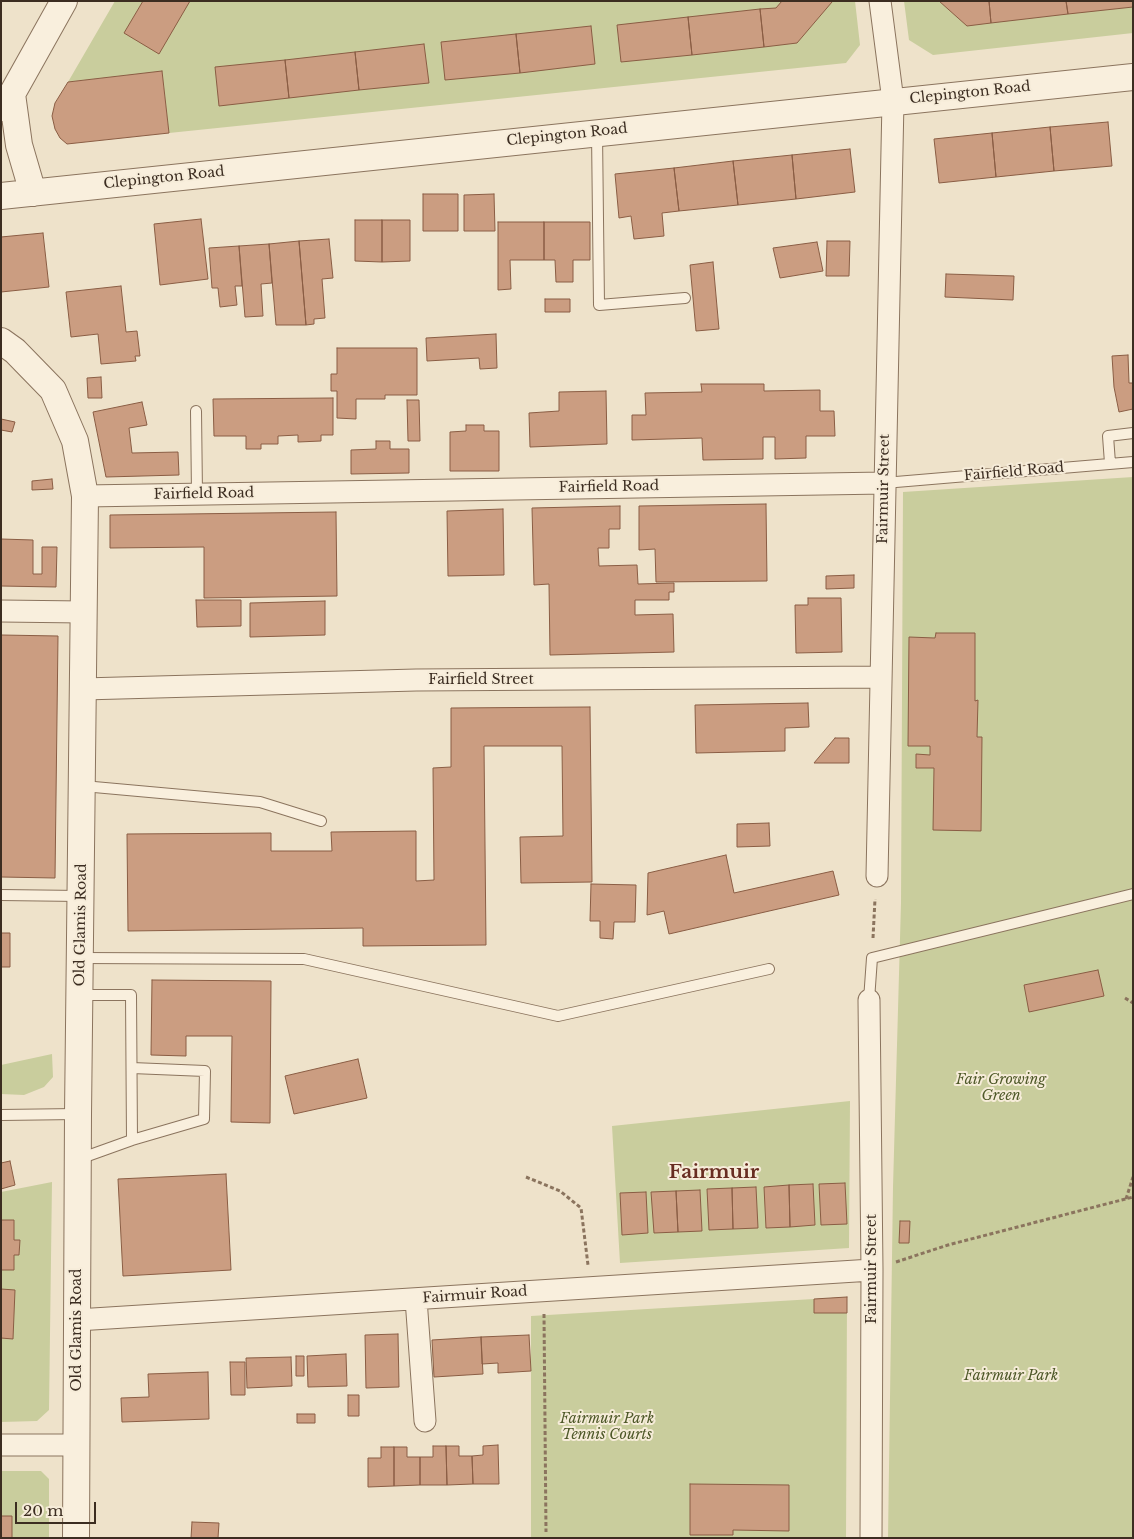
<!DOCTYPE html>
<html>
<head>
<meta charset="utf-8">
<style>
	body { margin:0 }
	#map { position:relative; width:1134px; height:1539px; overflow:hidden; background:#eee2ca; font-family:"Libre Baskerville",serif }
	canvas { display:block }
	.frame { position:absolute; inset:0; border:2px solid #3c2d21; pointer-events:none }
	.scale { position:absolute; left:15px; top:1502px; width:81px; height:22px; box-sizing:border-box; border:2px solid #3c2d21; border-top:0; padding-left:6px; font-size:15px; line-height:18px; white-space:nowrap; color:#3c2d21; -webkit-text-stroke:4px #f6ecd9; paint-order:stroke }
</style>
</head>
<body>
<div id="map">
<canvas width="1134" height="1539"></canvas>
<div class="frame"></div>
<div class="scale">20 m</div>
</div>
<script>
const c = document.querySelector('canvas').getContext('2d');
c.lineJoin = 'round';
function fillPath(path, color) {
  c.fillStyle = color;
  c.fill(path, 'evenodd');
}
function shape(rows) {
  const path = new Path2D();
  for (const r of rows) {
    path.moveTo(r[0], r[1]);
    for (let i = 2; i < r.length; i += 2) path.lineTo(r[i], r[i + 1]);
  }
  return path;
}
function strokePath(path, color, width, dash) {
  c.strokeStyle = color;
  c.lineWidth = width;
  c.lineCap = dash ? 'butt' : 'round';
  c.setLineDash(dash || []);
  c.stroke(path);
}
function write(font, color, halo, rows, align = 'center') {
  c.font = font + ' "Libre Baskerville",serif';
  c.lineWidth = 4;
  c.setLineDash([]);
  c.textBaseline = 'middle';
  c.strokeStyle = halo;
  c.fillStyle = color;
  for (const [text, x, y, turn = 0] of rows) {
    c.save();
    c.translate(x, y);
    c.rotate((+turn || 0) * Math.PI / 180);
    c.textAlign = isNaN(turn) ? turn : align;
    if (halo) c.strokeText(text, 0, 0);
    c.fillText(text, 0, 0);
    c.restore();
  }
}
const green = shape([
	[115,1,855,1,860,45,846,63,169,133,162,72,68,82],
	[904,1,1133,1,1133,33,933,55,909,40],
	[1133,477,1133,1538,888,1538,893,1187,901,903,903,492],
	[52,1054,53,1077,44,1087,24,1095,1,1094,1,1065],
	[850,1101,849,1248,620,1263,612,1126],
	[52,1182,49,1410,37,1421,1,1422,1,1192],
	[847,1297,846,1538,531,1538,531,1316],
	[1,1471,41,1471,49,1479,49,1538,1,1538]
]);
const building = shape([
	[143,1,190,1,159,54,124,33,143,1],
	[782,1,832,1,832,2,797,43,764,47,760,9,776,8,782,1],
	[939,1,989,1,991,23,967,26,939,1],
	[989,1,1066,1,1068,14,991,23,989,1],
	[1066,1,1133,1,1133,7,1068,14,1066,1],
	[760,9,764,47,692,55,688,17,760,9],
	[688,17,692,55,621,62,617,25,688,17],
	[591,26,595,64,520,73,516,34,591,26],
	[516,34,520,73,445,80,441,42,516,34],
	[424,44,429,83,359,90,355,52,424,44],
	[355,52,359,90,289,98,285,60,355,52],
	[285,60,289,98,219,106,215,67,285,60],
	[162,71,169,133,67,144,60,138,55,129,52,116,55,103,68,82,162,71],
	[1108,122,1112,166,1054,171,1050,127,1108,122],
	[1050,127,1054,171,996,177,992,133,1050,127],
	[992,133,996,177,939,183,934,139,992,133],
	[850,149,855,192,796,199,792,155,850,149],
	[792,155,796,199,738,205,733,161,792,155],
	[733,161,738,205,679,211,674,168,733,161],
	[674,168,679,211,662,213,664,236,634,239,631,216,619,218,615,174,674,168],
	[423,194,458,194,458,231,423,231,423,194],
	[494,194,495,231,464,231,464,195,494,194],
	[201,219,208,279,160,285,154,224,201,219],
	[355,220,382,220,382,262,355,261,355,220],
	[382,220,410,220,410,261,382,262,382,220],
	[498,222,544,222,544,260,510,260,511,289,498,290,498,222],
	[544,222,590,222,590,260,573,260,573,282,556,282,555,260,544,260,544,222],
	[43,233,49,287,1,292,1,237,43,233],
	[329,239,333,278,322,279,325,318,314,319,314,324,306,325,299,241,329,239],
	[299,241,306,325,276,325,269,244,299,241],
	[827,241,850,241,849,276,826,276,827,241],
	[817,242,823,271,780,278,773,248,817,242],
	[269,244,272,283,261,284,263,316,245,317,239,246,269,244],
	[239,246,242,286,235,286,237,305,220,307,218,288,212,288,209,248,239,246],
	[713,262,719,329,696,331,690,265,713,262],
	[946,274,1014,276,1013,300,945,297,946,274],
	[121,286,126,332,137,331,140,356,135,356,136,361,101,364,98,334,71,337,66,292,121,286],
	[545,299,570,299,570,312,545,312,545,299],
	[496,334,497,368,480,369,479,358,427,361,426,338,496,334],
	[337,348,417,348,417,395,385,395,385,399,356,399,356,419,337,418,337,391,331,391,331,374,337,374,337,348],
	[1128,355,1129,383,1133,383,1133,409,1119,412,1114,387,1112,356,1128,355],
	[101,377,102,398,88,398,87,378,101,377],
	[701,384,764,384,764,391,820,390,820,411,834,411,835,436,806,436,806,458,775,459,775,437,763,437,763,459,703,460,702,438,632,440,632,415,646,415,645,393,702,392,701,384],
	[606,391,607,444,530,447,529,413,559,411,559,392,606,391],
	[333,398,333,435,321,435,321,441,298,442,298,435,278,436,278,444,261,444,261,449,246,449,246,436,214,436,213,399,333,398],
	[407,400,419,400,420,441,408,441,407,400],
	[142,402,147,425,129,428,132,453,178,452,179,475,106,477,93,412,142,402],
	[1,419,15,422,12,432,1,430,1,419],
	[466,425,484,425,484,431,499,431,499,471,450,471,450,432,466,431,466,425],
	[376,441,390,441,390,449,409,449,409,473,351,474,351,450,376,449,376,441],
	[52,479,53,489,32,490,32,481,52,479],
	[766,504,767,581,656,582,655,549,639,550,639,506,766,504],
	[620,506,620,529,609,529,609,548,598,548,599,566,637,565,638,584,674,583,674,592,669,592,669,600,635,600,635,615,673,614,674,652,550,655,549,584,534,585,532,508,620,506],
	[503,509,504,575,448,576,447,511,503,509],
	[336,512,337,596,204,598,204,547,110,548,110,515,336,512],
	[1,539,33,540,33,574,42,574,42,547,57,547,56,587,1,586,1,539],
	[854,575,854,588,826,589,826,576,854,575],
	[808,598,841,598,842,652,796,653,795,605,808,605,808,598],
	[196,600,241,600,241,626,197,627,196,600],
	[325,601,325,635,250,637,250,603,325,601],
	[936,633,975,633,975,701,978,700,977,737,982,737,981,831,933,830,934,768,916,768,916,754,930,755,930,746,908,746,909,637,935,638,936,633],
	[1,635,58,636,55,878,1,877,1,635],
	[808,703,809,727,785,728,785,751,696,753,695,705,808,703],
	[590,707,592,882,521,883,520,837,563,836,562,746,484,746,486,945,363,946,363,928,128,931,127,834,271,833,271,851,332,851,331,832,416,831,416,881,434,880,433,768,451,767,451,708,590,707],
	[835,738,849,738,849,763,814,763,835,738],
	[769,823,770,846,737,847,737,824,769,823],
	[726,855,734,893,833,871,839,895,669,934,664,911,647,915,648,873,726,855],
	[591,884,636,885,635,922,614,922,613,939,600,938,600,921,590,921,591,884],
	[1,933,10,933,10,967,1,967,1,933],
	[1098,970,1104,996,1029,1012,1024,985,1098,970],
	[152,980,271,981,270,1123,231,1122,232,1036,186,1036,186,1056,151,1055,152,980],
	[358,1059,367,1098,294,1114,285,1076,358,1059],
	[10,1161,15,1185,1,1189,1,1163,10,1161],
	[226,1174,231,1270,123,1276,118,1179,226,1174],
	[845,1183,847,1224,821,1225,819,1184,845,1183],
	[813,1184,815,1225,790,1227,789,1185,813,1184],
	[789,1185,790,1227,766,1228,764,1187,789,1185],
	[756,1187,758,1228,733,1229,732,1188,756,1187],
	[732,1188,733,1229,709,1230,707,1189,732,1188],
	[700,1190,702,1231,678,1232,676,1191,700,1190],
	[676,1191,678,1232,654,1233,651,1192,676,1191],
	[646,1192,648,1233,622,1235,620,1193,646,1192],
	[1,1220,14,1220,14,1240,20,1240,19,1255,14,1255,14,1270,1,1270,1,1220],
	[900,1221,910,1221,909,1243,899,1243,900,1221],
	[1,1289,15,1290,13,1339,1,1338,1,1289],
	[847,1297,847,1313,814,1313,814,1299,847,1297],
	[398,1334,399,1387,366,1388,365,1335,398,1334],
	[529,1335,531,1371,498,1373,498,1363,482,1364,481,1337,529,1335],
	[481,1337,483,1374,434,1377,432,1340,481,1337],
	[346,1354,347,1386,308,1387,307,1356,346,1354],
	[296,1356,304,1356,304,1376,296,1376,296,1356],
	[291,1357,292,1386,247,1388,246,1358,291,1357],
	[230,1362,245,1362,245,1395,231,1395,230,1362],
	[208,1372,209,1419,122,1422,121,1398,149,1397,148,1374,208,1372],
	[348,1395,359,1395,359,1416,348,1416,348,1395],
	[297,1414,315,1414,315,1423,297,1423,297,1414],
	[498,1445,499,1484,473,1484,472,1456,483,1455,483,1446,498,1445],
	[433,1446,446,1446,447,1485,420,1485,420,1457,433,1457,433,1446],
	[446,1446,459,1446,459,1456,472,1456,473,1484,447,1485,446,1446],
	[381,1447,394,1447,394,1486,368,1487,368,1458,381,1458,381,1447],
	[394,1447,407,1447,407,1457,420,1457,420,1485,394,1486,394,1447],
	[690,1484,789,1485,789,1531,733,1530,733,1535,690,1535,690,1484],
	[1,1516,12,1516,12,1538,1,1538,1,1516],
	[192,1522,219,1523,218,1538,191,1538,192,1522]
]);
const path = shape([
	[873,938,875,899],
	[1125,998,1133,1003],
	[526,1177,560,1191,581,1208,588,1265],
	[1126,1199,1133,1177],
	[896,1262,948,1245,1133,1197],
	[544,1314,546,1532]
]);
const service = shape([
	[597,133,599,305,685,298],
	[196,411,197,494],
	[1110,463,1108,436,1133,433],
	[884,483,1133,462],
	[83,786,260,802,321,821],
	[1,895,80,896],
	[81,958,304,959,558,1016,769,969],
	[869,1000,872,958,1133,894],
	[132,1068,205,1071,204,1119,132,1140],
	[1,1115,77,1114],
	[79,1159,132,1140,131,995,80,995]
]);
const minor = shape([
	[85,496,884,483],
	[1,611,83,612],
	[83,689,416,680,880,677],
	[877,876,893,101,880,1],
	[869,1000,872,1270,871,1538],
	[416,1299,425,1421],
	[77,1320,872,1270],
	[1,1445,76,1445]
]);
const tertiary = shape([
	[12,94,19,145,33,193],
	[1,108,12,94,64,1],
	[1,196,1133,77],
	[1,341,15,351,53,390,75,441,85,496,78,1114,76,1538]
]);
const streetNames = [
	["Clepington Road",970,93,-6],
	["Clepington Road",567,135,-6],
	["Clepington Road",164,178,-6],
	["Fairfield Road",1014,472,-5],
	["Fairfield Road",609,487,-1],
	["Fairmuir Street",884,489,-89],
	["Fairfield Road",204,494,-1],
	["Fairfield Street",481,680],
	["Old Glamis Road",81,925,-89],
	["Fairmuir Street",872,1269,-90],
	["Fairmuir Road",475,1295,-4],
	["Old Glamis Road",77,1330,-90]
];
const parkNames = [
	["Fair Growing",1001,1080],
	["Green",1001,1096],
	["Fairmuir Park",1011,1376],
	["Fairmuir Park",607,1419],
	["Tennis Courts",607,1435]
];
const districtNames = [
	["Fairmuir",714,1173]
];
fillPath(green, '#c9cd9d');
fillPath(building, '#cb9d81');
strokePath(building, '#8a5d44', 1);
strokePath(service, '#8b745e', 12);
strokePath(minor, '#8b745e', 23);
strokePath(tertiary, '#8b745e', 28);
strokePath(path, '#8b745e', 3, [4, 2.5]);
strokePath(service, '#f9efdd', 10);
strokePath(minor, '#f9efdd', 21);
strokePath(tertiary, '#f9efdd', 26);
write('14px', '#3c2d21', '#f6ecd9', streetNames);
write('italic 14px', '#4e5828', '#f6ecd9', parkNames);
write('bold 19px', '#682d21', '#f6ecd9', districtNames);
</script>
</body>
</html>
